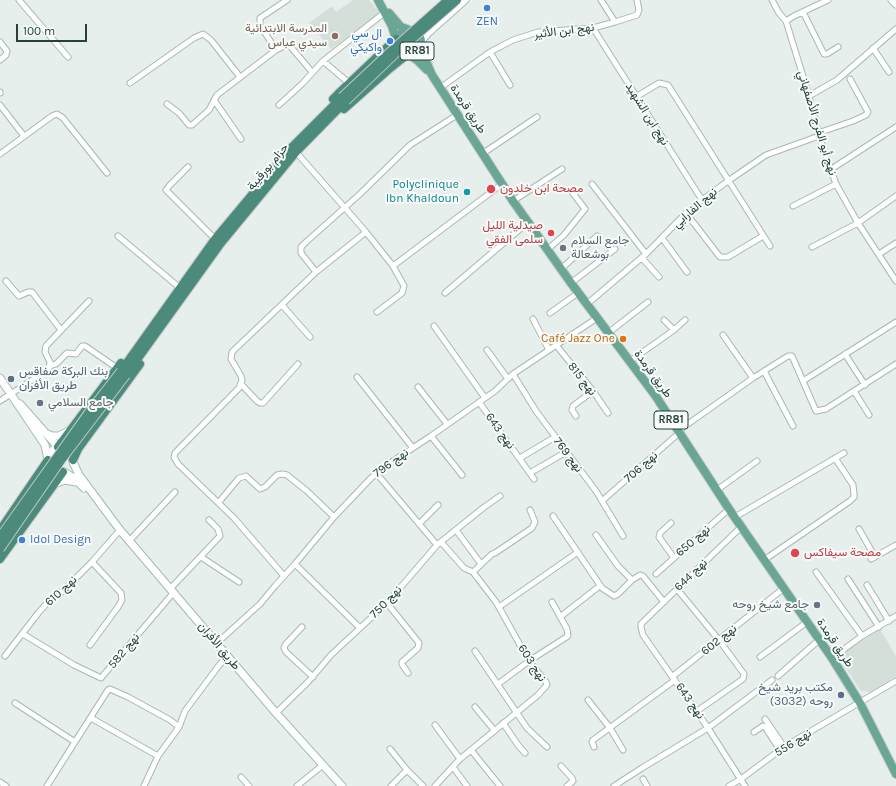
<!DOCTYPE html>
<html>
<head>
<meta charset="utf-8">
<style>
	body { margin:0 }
	#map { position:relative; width:896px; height:786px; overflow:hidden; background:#e6efeb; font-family:Karla,sans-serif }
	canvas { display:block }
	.scale { position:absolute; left:16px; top:24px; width:71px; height:18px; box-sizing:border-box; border:2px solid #24423a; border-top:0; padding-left:5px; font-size:12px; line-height:14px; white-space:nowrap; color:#24423a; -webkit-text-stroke:3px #f7fbf9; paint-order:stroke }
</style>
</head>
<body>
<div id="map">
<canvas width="896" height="786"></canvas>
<div class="scale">100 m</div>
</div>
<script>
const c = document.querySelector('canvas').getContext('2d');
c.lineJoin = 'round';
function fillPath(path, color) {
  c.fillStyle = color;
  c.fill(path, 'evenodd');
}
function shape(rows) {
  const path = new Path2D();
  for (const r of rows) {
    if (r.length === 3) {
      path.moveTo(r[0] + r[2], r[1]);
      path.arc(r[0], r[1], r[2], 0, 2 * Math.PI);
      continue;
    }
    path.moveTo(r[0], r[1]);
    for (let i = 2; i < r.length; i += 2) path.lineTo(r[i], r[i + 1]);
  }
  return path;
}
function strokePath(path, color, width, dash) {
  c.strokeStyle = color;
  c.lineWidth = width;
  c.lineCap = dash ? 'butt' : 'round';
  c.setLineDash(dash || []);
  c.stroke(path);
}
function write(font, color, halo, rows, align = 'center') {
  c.font = font + ' Karla,Vazirmatn,sans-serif';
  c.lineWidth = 4;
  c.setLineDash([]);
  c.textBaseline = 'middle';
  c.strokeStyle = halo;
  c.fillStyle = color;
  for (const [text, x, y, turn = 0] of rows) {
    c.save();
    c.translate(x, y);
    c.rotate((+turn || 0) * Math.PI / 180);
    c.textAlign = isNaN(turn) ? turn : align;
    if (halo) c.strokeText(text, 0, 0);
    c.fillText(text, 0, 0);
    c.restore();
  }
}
const built = shape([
	[353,0,369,0,378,11,378,15,331,49,309,23,332,6,336,12],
	[880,629,896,656,896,676,871,692,861,691,841,661,844,652]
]);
const minor = shape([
	[19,0,68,57],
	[287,0,260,18,260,25,276,50,284,46,290,46,312,72],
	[601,0,615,22],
	[772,0,779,13,786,21],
	[803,12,824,54,827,54,838,47],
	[786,21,809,96,819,136,836,184,858,223,896,281],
	[786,21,794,16,828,0],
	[593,28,702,200],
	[0,42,7,51,6,55,0,60],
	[873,48,889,72],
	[490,52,510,85],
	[323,61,349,83],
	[130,83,194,38,203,34,211,40,240,77],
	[440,88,490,52,513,40,538,32,593,28,615,22,637,15,639,10,637,0],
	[0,93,0,92],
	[809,96,837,80,896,29],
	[636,97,659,83,668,85,770,246],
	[214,100,241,139],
	[167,104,179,113,189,125,192,125,209,110,217,95,276,50],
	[0,105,24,136],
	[279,105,303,83,323,61,384,13],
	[818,133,853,121,866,115,868,112,850,79],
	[296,152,366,232,316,272],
	[0,154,52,116,57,114,63,118,107,173],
	[482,154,537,117],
	[188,167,170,185,166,190,215,239],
	[830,170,896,127],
	[592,184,646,254],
	[513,201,562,169],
	[793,206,836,184],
	[686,213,720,257,728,257,763,236],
	[366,232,393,266,404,286,402,293,377,312],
	[118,236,180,288],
	[662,238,687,272],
	[812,247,858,223,896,196],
	[547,250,564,235,585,209,572,192],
	[879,254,896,243],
	[642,258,659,277],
	[393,266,502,184],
	[561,269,597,236],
	[6,281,19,296,28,292,32,292,61,330],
	[571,283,615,249],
	[445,293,527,223],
	[587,304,646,254,686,213,702,200,728,181,766,155,819,136],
	[282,305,310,337],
	[550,313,578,293],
	[533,319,549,350],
	[664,320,674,330],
	[434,326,485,398],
	[608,333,648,302],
	[723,335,753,378],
	[556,345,593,391,608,413],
	[487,350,508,379],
	[845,354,865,385],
	[630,361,674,330,685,320],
	[50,366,56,364,67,353,76,354,82,346,85,346,117,368],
	[764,371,793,426],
	[513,374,536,411,596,491,623,536],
	[357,377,413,448],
	[803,381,896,322],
	[241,384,257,401,260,403,263,403,298,364],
	[418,387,447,424],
	[854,391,869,415],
	[0,401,49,369,50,362,45,352,46,346,89,301],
	[479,402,534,479],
	[576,416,572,410,573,406,593,391],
	[678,431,753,378,788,356,792,356,816,411,826,409,896,364],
	[431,436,462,475],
	[520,458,555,437],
	[530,473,566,452],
	[377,474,437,545],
	[717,490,757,461],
	[602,501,679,433],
	[219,502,239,478,246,476,260,489,265,487,277,475,283,474,287,475,307,491,334,517],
	[553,516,602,588,614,596,618,594,632,580,640,575,643,576,664,602],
	[735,517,844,453],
	[671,523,660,533,659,537,674,558],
	[419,524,438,505],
	[742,526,641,624,641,627,643,635,708,728,745,786],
	[859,529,875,557],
	[456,530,481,564],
	[596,535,618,566,632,580],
	[130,540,175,492],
	[201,557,239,582],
	[871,559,896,545],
	[764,560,850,501,854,497,854,494,853,485,835,458],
	[295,564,360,628],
	[473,572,492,554,495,553,532,528,535,522,530,510],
	[816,572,862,636],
	[656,574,729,509],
	[284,576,234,518,178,464,174,457,175,453,239,388,242,380,241,376,231,359,232,352,316,272,301,253,301,247,306,242,360,194,410,145,457,115],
	[848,579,879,627],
	[867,585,889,621],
	[170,589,220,536,218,529,209,520],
	[677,589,719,640,744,674,743,679,697,711],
	[387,603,419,643,418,648,402,662,402,664,408,673],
	[499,607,578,552],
	[560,617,597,588],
	[302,627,285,645,284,648,286,652,313,677],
	[23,634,74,665,101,678,174,592],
	[217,643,260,604,275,586,295,564,334,517,371,478,393,461,431,436,495,391,513,374,597,318],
	[90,645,118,607,122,600,121,593,92,562],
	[475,651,527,728,547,747],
	[5,656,39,612,48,602,62,592,92,562,120,530],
	[760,657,807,622],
	[832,658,862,636,896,616],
	[673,676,784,588],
	[778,676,819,640],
	[498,684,529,661,568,636,567,629,552,602],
	[588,700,610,728,623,750],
	[15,703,75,742],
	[475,707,494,730],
	[276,713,308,682,331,655,387,603,437,545,483,508,500,496],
	[91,718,158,756],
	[765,719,784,747],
	[503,723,518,745,525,753],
	[435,725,460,759],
	[754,732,763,726,765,727,780,750],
	[594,747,592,742,593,740,675,680],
	[390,749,407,770,423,786],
	[471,750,500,786],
	[561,766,572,778,573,781,567,786],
	[453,767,467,786],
	[241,777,249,786],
	[643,779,647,786],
	[0,782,6,786],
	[47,786,108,690,110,689,128,697,170,720,179,727],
	[144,786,158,756,179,727,185,711,220,664,228,656],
	[297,786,323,765],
	[391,786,407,770],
	[435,786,460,759,538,695,547,685,546,682,529,661,496,602,473,572,464,568,441,542],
	[614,786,642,768,708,728,772,680],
	[729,786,741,779,784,747,896,681]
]);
const secondary = shape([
	[892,0,896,4],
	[421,41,428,33,465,0],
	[0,378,45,445,49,465],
	[20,404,58,447],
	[45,433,52,436,59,436,69,431],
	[48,456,53,450,57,448,63,448],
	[73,462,79,475,120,530,276,713,342,786],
	[64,472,74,478,84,488],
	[54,484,65,480,76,482]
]);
const primary = shape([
	[378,0,392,26,396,39],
	[389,13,401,27,407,29],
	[409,42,12],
	[421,44,422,52,432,75,513,201,571,283,655,395,729,509,832,658,860,703,896,774],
	[408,54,417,60,427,70]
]);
const trunk = shape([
	[333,99,338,94,396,39],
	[344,109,388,70,408,54],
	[121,371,215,239,291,148,342,97],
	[126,375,221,243,296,152,346,101],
	[58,447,121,363],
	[73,460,78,449,140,364],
	[3,526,48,460],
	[0,559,63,472]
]);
const trunkBridge = shape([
	[342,97,392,50,448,0],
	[346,101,395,54,457,0],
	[0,537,89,412,121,371],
	[0,549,62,459,126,375]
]);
const markers = [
	[487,8,4,"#3f7fe0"],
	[335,36,4,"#8d6e63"],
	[390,41,4,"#3f7fe0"],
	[491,189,5,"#e0444e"],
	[467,192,4,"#0f9aa8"],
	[551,233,4,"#e0444e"],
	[563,248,4,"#6b7280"],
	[623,339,4,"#e8710a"],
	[11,379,4,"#5c6f8a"],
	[40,403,4,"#6b7280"],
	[22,540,4,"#3f7fe0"],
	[795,553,5,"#e0444e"],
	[817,605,4,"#6b7280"],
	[841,695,4,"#5c6f8a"]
];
const shields = [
	[417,51,34],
	[671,420,34]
];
const shieldNames = [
	["RR81",417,51],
	["RR81",671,420]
];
const shopNames = [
	["ZEN",487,22],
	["ال سي",382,34,"right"],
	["واكيكي",382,48,"right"],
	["Idol Design",30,540,"left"]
];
const educationNames = [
	["المدرسة الابتدائية",327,29],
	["سيدي عباس",327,43]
];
const streetNames = [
	["نهج ابن الأثير",564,31,-7],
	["طريق قرمدة",468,109,57],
	["نهج ابن الشهيد",647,114,58],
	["نهج أبو الفرج الأصفهاني",817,123,73],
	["حزام بورقيبة",268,167,-50],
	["نهج الفارابي",695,208,-41],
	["طريق قرمدة",653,374,54],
	["نهج 815",582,379,52],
	["نهج 643",500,431,54],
	["نهج 769",568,455,53],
	["نهج 796",391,463,-36],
	["نهج 706",641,467,-42],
	["نهج 650",693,541,-41],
	["نهج 644",691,575,-44],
	["نهج 610",61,591,-43],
	["نهج 750",386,602,-46],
	["نهج 602",719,640,-38],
	["طريق قرمدة",835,643,56],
	["طريق الأفران",219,646,50],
	["نهج 582",124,651,-50],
	["نهج 603",532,663,57],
	["نهج 643",690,701,55],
	["نهج 556",793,743,-32]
];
const cultureNames = [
	["Polyclinique",459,185],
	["Ibn Khaldoun",459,199]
];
const healthNames = [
	["مصحة ابن خلدون",500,189],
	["صيدلية الليل",543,226,"right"],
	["سلمى الفقي",543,240,"right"],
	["مصحة سيفاكس",804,553]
];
const worshipNames = [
	["جامع السلام",571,241],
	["بوشعالة",571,255],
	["جامع السلامي",48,403],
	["جامع شيخ روحه",809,605,"right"]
];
const foodNames = [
	["Café Jazz One",615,339]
];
const serviceNames = [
	["بنك البركة صفاقس",19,372],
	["طريق الأفران",19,386],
	["مكتب بريد شيخ",833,688,"right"],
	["روحه (3032)",833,702,"right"]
];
fillPath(built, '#d4dfda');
strokePath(minor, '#a8b8b2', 7);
strokePath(secondary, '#a4bbb3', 9);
strokePath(primary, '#c2cac8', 10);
strokePath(trunk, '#c2cac8', 10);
strokePath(minor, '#fff', 5);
strokePath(secondary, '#fff', 7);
strokePath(primary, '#6aa596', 8);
strokePath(trunk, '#4c8a7c', 8);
strokePath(trunkBridge, '#c2cac8', 10, []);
strokePath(trunkBridge, '#4c8a7c', 8);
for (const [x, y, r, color] of markers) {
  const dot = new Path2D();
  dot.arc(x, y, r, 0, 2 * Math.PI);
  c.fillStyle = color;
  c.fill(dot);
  strokePath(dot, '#f7fbf9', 1.5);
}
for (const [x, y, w] of shields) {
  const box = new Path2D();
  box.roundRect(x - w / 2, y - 9, w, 18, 3);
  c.fillStyle = '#f7fbf9';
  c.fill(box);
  strokePath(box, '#24423a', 1);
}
write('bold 11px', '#24423a', null, shieldNames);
write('12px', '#366cbe', '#f7fbf9', shopNames);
write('12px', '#785e54', '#f7fbf9', educationNames, 'right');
write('12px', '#24423a', '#f7fbf9', streetNames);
write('12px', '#0d838f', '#f7fbf9', cultureNames, 'right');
write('12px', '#be3a42', '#f7fbf9', healthNames, 'left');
write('12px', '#5b616d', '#f7fbf9', worshipNames, 'left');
write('12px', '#c56008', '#f7fbf9', foodNames, 'right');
write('12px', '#4e5e75', '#f7fbf9', serviceNames, 'left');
</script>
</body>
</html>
